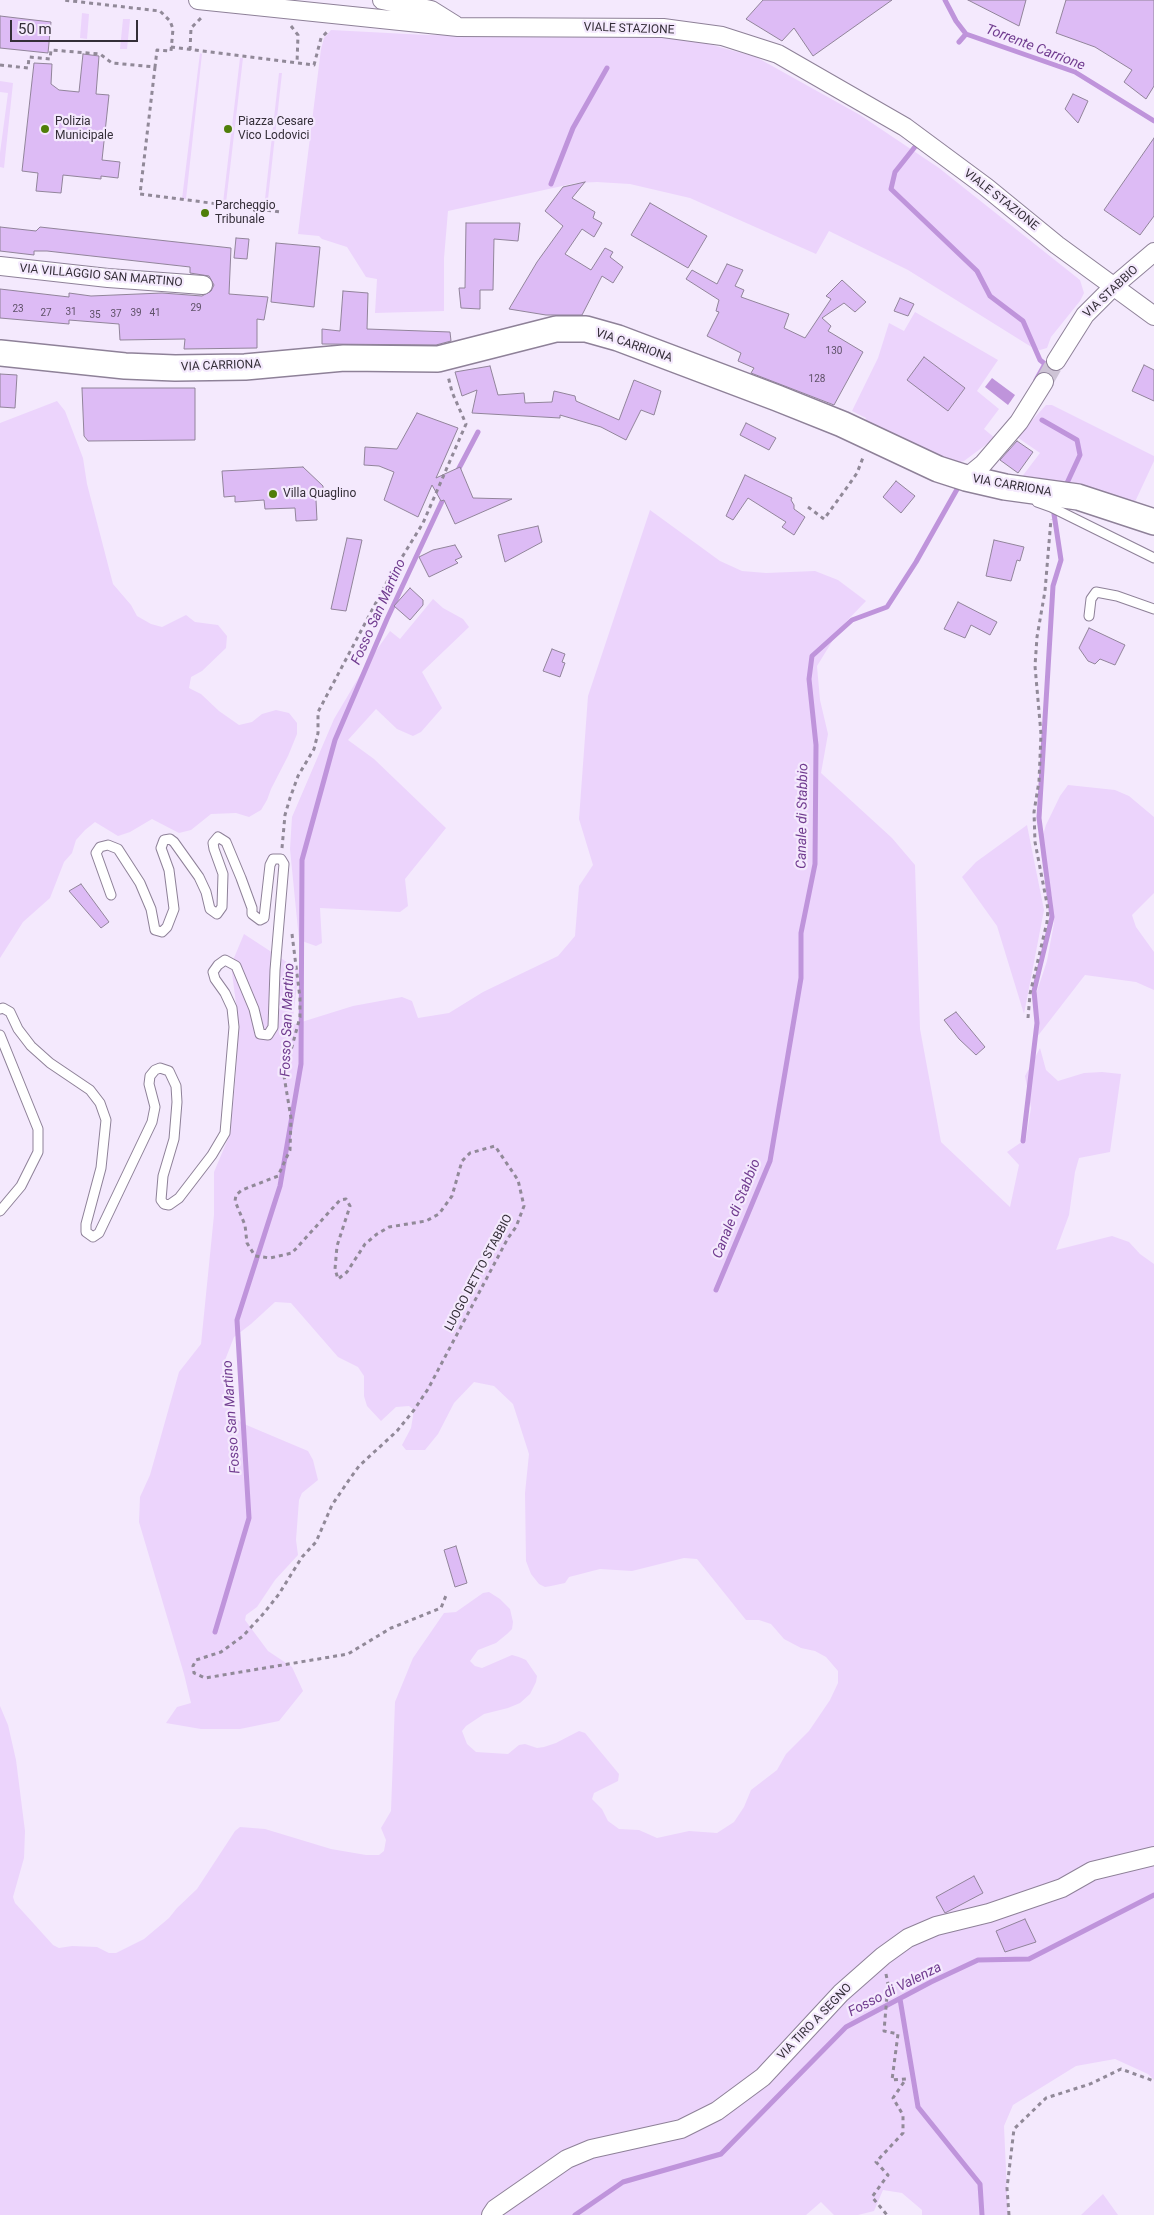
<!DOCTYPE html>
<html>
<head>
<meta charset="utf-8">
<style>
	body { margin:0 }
	#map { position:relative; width:1154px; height:2215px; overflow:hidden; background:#f4e9fd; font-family:Roboto,sans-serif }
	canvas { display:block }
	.scale { position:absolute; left:10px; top:20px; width:128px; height:22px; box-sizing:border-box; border:2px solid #342e38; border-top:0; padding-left:6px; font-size:15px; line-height:18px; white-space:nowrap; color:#342e38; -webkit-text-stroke:4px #f4e9fd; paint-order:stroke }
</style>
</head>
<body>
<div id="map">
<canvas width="1154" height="2215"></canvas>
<div class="scale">50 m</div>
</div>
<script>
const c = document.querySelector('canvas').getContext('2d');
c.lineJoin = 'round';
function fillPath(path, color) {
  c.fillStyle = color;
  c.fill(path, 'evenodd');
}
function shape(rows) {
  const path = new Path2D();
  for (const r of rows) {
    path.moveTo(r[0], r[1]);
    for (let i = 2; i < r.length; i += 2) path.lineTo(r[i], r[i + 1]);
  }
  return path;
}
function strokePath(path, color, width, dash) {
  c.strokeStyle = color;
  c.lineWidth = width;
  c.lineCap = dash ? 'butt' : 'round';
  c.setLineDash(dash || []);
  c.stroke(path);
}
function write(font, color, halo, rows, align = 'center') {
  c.font = font + ' Roboto,sans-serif';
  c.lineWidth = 4.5;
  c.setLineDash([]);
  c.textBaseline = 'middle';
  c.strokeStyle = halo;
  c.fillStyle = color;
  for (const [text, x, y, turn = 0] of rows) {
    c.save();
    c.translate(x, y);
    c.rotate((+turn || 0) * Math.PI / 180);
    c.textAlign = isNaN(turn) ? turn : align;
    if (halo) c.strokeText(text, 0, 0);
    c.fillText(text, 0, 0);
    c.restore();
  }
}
const green = shape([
	[82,13,89,14,87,39,80,38],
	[123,19,130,19,127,49,120,49],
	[331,30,426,35,658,37,701,42,756,57,860,115,939,168,1080,280,1084,293,1080,301,1051,337,1047,348,1040,350,1033,348,908,270,829,231,816,254,690,198,630,184,597,182,576,183,448,211,444,258,444,311,375,313,377,279,366,277,347,247,322,239,319,236,298,234,321,49,324,38],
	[200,53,202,54,186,199,182,199],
	[240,58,243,58,226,203,223,203],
	[279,73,282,73,267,208,264,208],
	[0,81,13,83,4,168,0,167,0,153,8,93,0,92],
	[915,312,998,360,977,391,999,409,984,429,995,438,964,461,954,464,864,425,866,418,852,411,878,358,889,323,904,331],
	[57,401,65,411,83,458,87,484,113,584,131,605,137,616,151,624,162,627,186,615,195,622,218,625,227,636,226,648,202,671,191,677,189,688,201,694,219,711,239,725,252,722,262,714,276,710,289,713,297,723,297,734,288,756,271,789,267,800,261,810,249,817,236,813,211,814,191,830,179,833,152,819,130,832,118,836,95,822,85,830,76,840,72,853,64,862,50,898,23,922,0,958,0,423],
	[1046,405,1052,405,1154,456,1154,461,1134,504,1021,478,1040,453,1017,437],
	[650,510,720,561,742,571,766,573,815,571,838,580,866,601,841,627,817,666,820,700,828,734,821,773,892,838,915,865,920,1029,941,1142,1010,1207,1019,1165,1007,1152,1026,1139,1031,1108,1025,1076,1040,1048,1046,1070,1058,1081,1084,1073,1102,1072,1121,1074,1110,1152,1079,1158,1075,1172,1069,1215,1056,1250,1112,1236,1129,1242,1140,1254,1154,1264,1154,2080,1148,2074,1115,2059,1076,2066,1013,2105,1004,2126,1008,2215,922,2215,922,2210,902,2193,883,2190,874,2211,858,2215,834,2215,821,2202,806,2215,0,2215,0,1706,8,1725,16,1760,25,1831,24,1858,13,1897,15,1903,53,1945,59,1948,72,1946,97,1947,109,1953,116,1953,144,1939,169,1918,177,1908,197,1889,235,1831,240,1827,265,1829,331,1849,366,1855,379,1855,384,1851,386,1840,381,1828,391,1811,395,1702,413,1658,444,1613,456,1612,483,1593,489,1592,500,1599,510,1609,513,1622,512,1629,507,1634,496,1643,478,1650,470,1661,475,1666,482,1668,512,1655,519,1657,526,1660,537,1676,536,1682,530,1694,520,1703,508,1708,484,1714,466,1726,462,1731,467,1744,476,1752,508,1754,519,1745,525,1744,537,1748,544,1747,556,1743,579,1731,585,1733,619,1774,618,1781,594,1793,592,1799,602,1809,608,1821,619,1829,639,1830,657,1838,689,1831,717,1833,734,1822,744,1807,751,1790,777,1770,786,1754,809,1731,830,1700,838,1683,838,1671,826,1657,815,1651,801,1648,784,1639,771,1624,759,1620,746,1620,697,1559,684,1558,632,1571,600,1569,569,1577,565,1583,551,1586,545,1587,539,1584,531,1574,526,1561,525,1493,529,1454,513,1404,494,1386,474,1382,454,1403,438,1434,425,1450,406,1450,402,1445,411,1428,414,1410,409,1406,396,1407,381,1421,367,1406,364,1396,364,1376,358,1367,338,1357,291,1303,275,1302,251,1324,234,1337,222,1368,229,1387,235,1418,244,1424,308,1451,313,1460,318,1480,302,1493,299,1500,296,1540,298,1555,275,1580,257,1607,246,1615,245,1620,268,1651,292,1667,303,1691,279,1721,240,1729,201,1729,166,1723,177,1707,191,1703,184,1674,139,1522,140,1497,150,1475,179,1372,201,1344,214,1215,214,1172,230,1134,236,1072,238,1019,231,965,244,934,299,970,292,1025,353,1006,402,997,412,1001,418,1018,449,1013,483,992,558,956,575,936,579,886,593,865,579,819,588,696],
	[433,599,443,608,463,619,469,627,422,672,442,708,421,732,413,736,397,729,376,709,348,740,374,759,446,828,405,879,408,906,400,912,320,908,322,943,316,946,299,940,290,849,292,817,334,719,366,665,390,631,400,639],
	[1068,785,1115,790,1129,796,1154,817,1154,893,1132,915,1136,927,1154,952,1154,990,1136,982,1085,975,1037,1037,1035,997,1047,961,1054,923,1052,897,1041,855,1041,841,1046,825,1060,796],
	[1027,825,1044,910,1024,1014,997,926,962,877,976,862],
	[1103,2194,1118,2215,1081,2215]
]);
const water = shape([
	[992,378,1015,395,1008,405,985,387]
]);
const stream = shape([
	[945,0,956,21,966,34,1075,72,1154,121],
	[959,42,966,34],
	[918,143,895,172,891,189,977,271,990,296,1023,321,1040,360,1045,364,1036,380],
	[551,184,573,128,607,68],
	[1042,420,1077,440,1080,455,1067,483],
	[457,472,478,432],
	[1023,1141,1037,1023,1034,991,1052,917,1039,818,1053,586,1061,560,1054,514],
	[716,1290,770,1161,801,978,801,933,815,864,816,745,809,679,812,656,852,620,887,607,916,562,960,484],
	[215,1632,249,1518,237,1320,280,1186,301,1064,302,860,335,740,387,619,445,495],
	[900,1999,918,2107,980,2184,982,2215],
	[575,2215,623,2182,721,2154,846,2027,931,1982,978,1960,1029,1959,1154,1895]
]);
const building = shape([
	[763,0,892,0,813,56,794,28,782,41,746,19,763,0],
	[968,0,1026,0,1019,26,968,0],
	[1066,0,1154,0,1154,86,1146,99,1124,82,1132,70,1095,47,1056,33,1066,0],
	[0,16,51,22,48,53,0,48,0,16],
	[83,54,99,56,96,94,109,95,102,160,120,162,118,178,101,176,101,179,63,175,61,193,36,191,38,173,22,171,34,63,52,64,51,84,59,90,79,92,83,54],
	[1073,94,1088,101,1078,123,1065,109,1073,94],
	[1154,138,1154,216,1140,235,1104,210,1154,138],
	[585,182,572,198,595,212,593,218,602,223,594,237,582,229,565,254,591,270,605,248,613,252,610,257,623,267,613,283,602,276,582,315,546,315,509,309,537,262,563,226,545,211,563,187,585,182],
	[650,203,707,236,688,268,631,235,650,203],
	[466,223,520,223,518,241,494,239,493,290,480,290,480,309,461,308,459,288,465,288,466,223],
	[0,227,36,231,40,227,231,248,229,294,268,297,264,320,257,319,257,348,184,349,185,339,120,340,119,324,69,320,69,324,0,318,0,289,69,297,69,293,91,296,162,293,202,296,211,291,214,285,209,276,190,273,190,267,47,251,34,251,34,255,0,251,0,227],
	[236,238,249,239,247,259,234,258,236,238],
	[276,243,320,247,314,307,271,302,276,243],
	[727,264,743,270,735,286,744,290,741,297,789,314,784,328,805,338,831,299,826,296,842,280,866,302,855,312,844,303,822,318,831,326,828,331,863,352,834,405,751,373,754,368,738,361,741,353,707,336,719,312,716,311,719,300,686,279,692,270,717,284,727,264],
	[343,291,368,293,367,329,450,332,451,341,436,345,322,344,322,329,340,331,343,291],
	[900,298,914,304,908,316,894,311,900,298],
	[924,357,965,388,948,411,907,380,924,357],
	[1144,365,1154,370,1154,401,1132,391,1144,365],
	[490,366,498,395,524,393,525,403,552,402,554,391,575,396,576,401,619,420,634,380,661,391,654,415,641,410,626,440,601,427,560,415,560,418,472,413,477,390,462,396,455,372,490,366],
	[0,374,17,375,15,408,0,407,0,374],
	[82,388,195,388,195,440,88,441,84,436,82,388],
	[417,413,458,428,436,478,460,467,473,498,512,499,455,524,444,500,441,501,432,485,418,517,384,500,394,472,379,466,364,465,365,447,397,449,417,413],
	[746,423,776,438,769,450,740,435,746,423],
	[1017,441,1033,452,1018,473,1000,460,1017,441],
	[303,467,323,486,323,492,316,500,317,520,296,521,295,508,265,509,264,500,235,502,235,496,224,497,222,471,303,467],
	[745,475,792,498,791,500,794,505,794,509,805,517,794,535,782,527,786,522,748,498,733,520,726,516,745,475],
	[896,481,915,496,901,513,883,497,896,481],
	[538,526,542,542,505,562,498,535,538,526],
	[347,538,362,540,346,611,331,609,347,538],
	[994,540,1024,547,1020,561,1017,560,1011,581,986,576,994,540],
	[455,545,462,557,455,560,458,563,429,577,419,557,433,550,455,545],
	[410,588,423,600,423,605,410,620,394,606,410,588],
	[958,602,997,622,990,635,971,625,965,638,944,629,958,602],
	[1089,628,1125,645,1115,665,1100,659,1095,664,1088,661,1079,648,1089,628],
	[552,649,565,654,562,662,565,663,560,677,543,671,552,649],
	[81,884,109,922,101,928,69,891,81,884],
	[956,1012,985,1047,976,1055,959,1039,944,1020,956,1012],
	[456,1546,467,1583,455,1587,444,1550,456,1546],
	[974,1876,983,1893,945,1913,936,1897,974,1876],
	[1025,1919,1036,1942,1005,1952,996,1931,1025,1919]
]);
const streetTunnel = shape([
	[1044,382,1056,361]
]);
const path = shape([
	[291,26,298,35,297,63],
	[171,47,314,65,321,38,328,31],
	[190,50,191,28,202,17],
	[0,65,28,68,29,57,50,59,51,50,100,54,112,63,155,67,157,50,171,51,173,29,170,21,160,11,63,0],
	[155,67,140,194,281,212],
	[808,507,824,519,848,486,857,473,864,455],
	[282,848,285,815,290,798,298,776,314,749,318,733,318,712,388,580,423,523,466,424,452,392,448,376],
	[292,934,300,998,300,1017,284,1076,291,1118,290,1150,278,1176,242,1190,236,1195,235,1201,245,1225,247,1243,255,1256,270,1258,292,1253,340,1200,346,1199,350,1206,337,1246,335,1269,338,1279,347,1272,365,1244,377,1234,389,1227,426,1221,439,1214,452,1196,462,1161,470,1153,495,1146,518,1180,524,1206,516,1227,508,1238,428,1389,414,1410,397,1431,359,1466,351,1477,332,1505,316,1542,302,1557,279,1594,264,1613,243,1636,221,1652,196,1660,193,1666,194,1673,205,1678,348,1654,391,1628,441,1608,447,1593],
	[1028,1018,1030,994,1047,922,1048,909,1035,842,1034,812,1039,781,1041,734,1035,666,1037,637,1045,591,1051,519],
	[886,1974,888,1984,884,2031,898,2034,892,2080,906,2079,893,2098,903,2115,903,2133,876,2162,888,2175,872,2197,887,2215],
	[1009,2215,1007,2188,1014,2129,1046,2098,1090,2084,1121,2069,1154,2081]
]);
const lane = shape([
	[1037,502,1051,507,1154,558],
	[1089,616,1091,599,1096,592,1117,596,1154,609],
	[0,1009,3,1008,10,1012,18,1029,31,1046,50,1063,90,1090,100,1103,106,1120,101,1168,86,1224,86,1232,93,1237,99,1233,152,1122,155,1107,149,1084,150,1076,155,1070,160,1068,169,1071,176,1086,177,1102,174,1139,163,1176,161,1200,164,1204,169,1205,179,1198,212,1155,225,1133,234,1027,232,1008,225,993,215,979,213,972,218,965,225,960,236,966,254,1009,260,1034,268,1035,273,1027,275,970,284,864,281,859,273,859,270,865,264,918,260,920,252,914,252,908,241,878,226,842,218,837,213,843,214,849,223,874,222,907,217,914,210,909,206,892,199,877,174,842,170,839,164,840,161,848,169,870,174,909,167,927,162,932,155,930,151,909,140,883,118,849,108,845,100,847,96,853,111,895],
	[0,1035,38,1129,38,1152,21,1186,0,1211]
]);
const street = shape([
	[198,0,458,27,663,28,722,36,778,54,905,127,986,187,1057,245,1154,316],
	[382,0,431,10,455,25],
	[0,266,108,278,203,285],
	[1056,361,1085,315,1114,286,1154,252],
	[966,478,983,464,1019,422,1044,382],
	[491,2215,495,2209,567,2159,591,2149,681,2129,717,2111,763,2077,841,1993,883,1956,908,1938,936,1926,989,1913,1062,1888,1092,1871,1154,1856]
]);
const secondary = shape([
	[0,353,125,366,175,368,245,367,344,358,438,359,556,329,586,329,618,338,777,398,842,424,938,469,966,478,1005,487,1078,497,1154,522]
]);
const markers = [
	[45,129,5,"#4f7e09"],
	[228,129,5,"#4f7e09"],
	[205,213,5,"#4f7e09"],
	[273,494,5,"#4f7e09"]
];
const numberNames = [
	["29",196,308],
	["23",18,309],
	["31",71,312],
	["27",46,313],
	["39",136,313],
	["41",155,313],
	["37",116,314],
	["35",95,315],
	["130",834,351],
	["128",817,379]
];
const streetNames = [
	["VIALE STAZIONE",629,29,2],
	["VIALE STAZIONE",1001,200,38],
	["VIA VILLAGGIO SAN MARTINO",101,276,5],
	["VIA STABBIO",1111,292,-43],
	["VIA CARRIONA",634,346,19],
	["VIA CARRIONA",221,366,-2],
	["VIA CARRIONA",1012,486,10],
	["LUOGO DETTO STABBIO",479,1273,-62],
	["VIA TIRO A SEGNO",815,2022,-46]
];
const poiNames = [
	["Polizia",55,122],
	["Municipale",55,136],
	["Piazza Cesare",238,122],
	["Vico Lodovici",238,136],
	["Parcheggio",215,206],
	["Tribunale",215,220],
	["Villa Quaglino",283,494]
];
const waterNames = [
	["Torrente Carrione",1035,48,21],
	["Fosso San Martino",379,612,-66],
	["Canale di Stabbio",803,816,-89],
	["Fosso San Martino",288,1020,-88],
	["Canale di Stabbio",737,1209,-68],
	["Fosso San Martino",232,1417,-94],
	["Fosso di Valenza",895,1990,-27]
];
fillPath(green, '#ecd4fc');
fillPath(water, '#bf94db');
strokePath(stream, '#bf94db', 5);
fillPath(building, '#ddbbf5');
strokePath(building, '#91849a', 1);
strokePath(streetTunnel, '#cec4d6', 18, [18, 9]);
strokePath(lane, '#8e8198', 11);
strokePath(street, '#8e8198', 20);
strokePath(secondary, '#8e8198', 28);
strokePath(path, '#918998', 3, [4, 4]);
strokePath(lane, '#fff', 9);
strokePath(street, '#fff', 18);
strokePath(secondary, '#fff', 25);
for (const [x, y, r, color] of markers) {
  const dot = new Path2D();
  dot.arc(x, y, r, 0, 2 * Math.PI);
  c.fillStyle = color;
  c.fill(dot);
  strokePath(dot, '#f4e9fd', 2);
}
write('10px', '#5e5167', null, numberNames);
write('12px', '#342e38', '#f4e9fd', streetNames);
write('12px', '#342e38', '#f4e9fd', poiNames, 'left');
write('italic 14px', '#703b8f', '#f4e9fd', waterNames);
</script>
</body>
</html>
